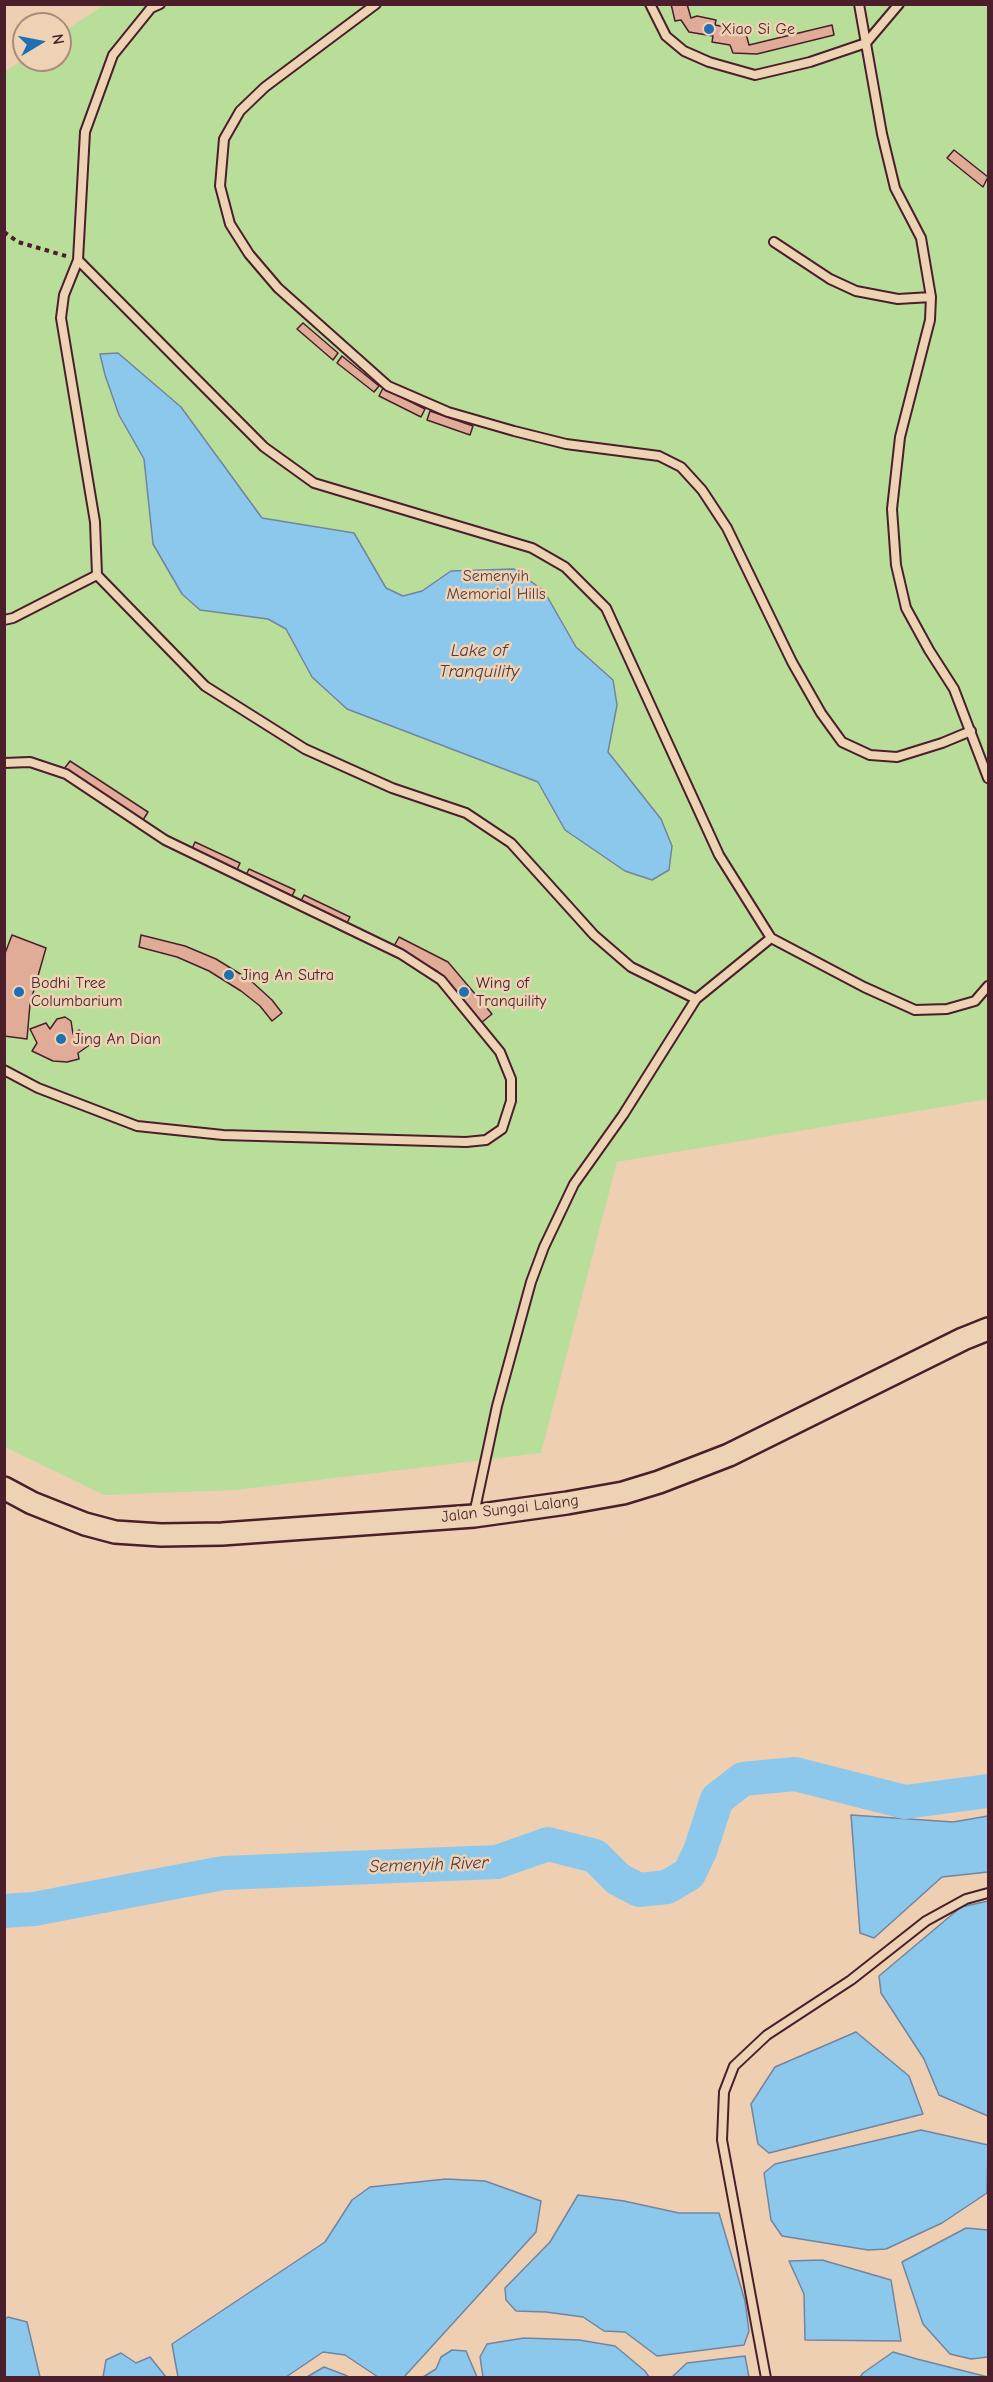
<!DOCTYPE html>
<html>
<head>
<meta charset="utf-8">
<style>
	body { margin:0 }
	#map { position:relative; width:993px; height:2382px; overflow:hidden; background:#efcfb2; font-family:"Comic Neue",sans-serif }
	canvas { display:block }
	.frame { position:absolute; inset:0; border:6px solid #4a1f2b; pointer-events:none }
	.north { position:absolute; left:12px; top:12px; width:60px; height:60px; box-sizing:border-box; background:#edd2b4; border:2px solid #ac8a7d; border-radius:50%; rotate:80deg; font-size:16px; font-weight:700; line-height:24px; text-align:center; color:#4a1f2b }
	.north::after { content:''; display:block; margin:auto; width:21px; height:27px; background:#1f6fb2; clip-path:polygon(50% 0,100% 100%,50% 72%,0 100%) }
</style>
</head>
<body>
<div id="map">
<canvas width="993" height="2382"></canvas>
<div class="frame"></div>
<div class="north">N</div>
</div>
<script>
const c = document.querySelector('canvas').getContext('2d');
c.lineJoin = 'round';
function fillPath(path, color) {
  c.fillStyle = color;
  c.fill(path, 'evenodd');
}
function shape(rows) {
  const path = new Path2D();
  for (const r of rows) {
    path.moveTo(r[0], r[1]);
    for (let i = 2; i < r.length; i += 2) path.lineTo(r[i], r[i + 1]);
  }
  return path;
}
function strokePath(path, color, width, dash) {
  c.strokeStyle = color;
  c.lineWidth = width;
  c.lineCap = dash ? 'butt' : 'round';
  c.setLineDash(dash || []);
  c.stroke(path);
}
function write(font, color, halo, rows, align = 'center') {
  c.font = font + ' "Comic Neue",sans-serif';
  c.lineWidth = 5;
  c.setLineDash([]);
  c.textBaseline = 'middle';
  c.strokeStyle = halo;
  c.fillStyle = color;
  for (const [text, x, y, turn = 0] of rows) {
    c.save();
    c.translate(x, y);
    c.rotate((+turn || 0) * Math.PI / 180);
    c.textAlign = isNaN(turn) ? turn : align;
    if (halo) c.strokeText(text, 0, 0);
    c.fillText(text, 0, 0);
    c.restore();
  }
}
const green = shape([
	[104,5,988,5,988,1099,617,1162,541,1453,236,1490,104,1495,5,1447,4,72,24,59,60,60,60,34]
]);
const water = shape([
	[118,353,181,407,262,518,354,533,386,588,403,596,422,591,451,571,514,569,544,591,576,647,613,680,617,705,608,752,661,819,672,846,669,870,652,880,625,871,565,830,538,782,347,709,312,677,286,629,268,619,200,610,182,594,153,544,144,459,119,415,105,375,100,354,118,353],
	[851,1815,953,1822,988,1816,988,1872,942,1877,874,1938,860,1933,851,1815],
	[988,1901,988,2116,939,2095,924,2059,881,1993,879,1976,961,1907,988,1901],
	[856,2032,909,2076,923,2114,769,2153,758,2144,751,2104,775,2067,856,2032],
	[921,2130,988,2145,987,2193,942,2223,886,2249,868,2250,782,2236,771,2220,764,2173,775,2164,921,2130],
	[446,2179,485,2181,541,2201,536,2232,404,2377,378,2377,345,2355,323,2352,286,2377,178,2377,172,2344,325,2242,352,2200,370,2187,446,2179],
	[578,2195,624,2201,679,2213,719,2213,745,2301,749,2331,744,2345,657,2356,625,2332,604,2331,583,2317,546,2312,516,2311,506,2300,505,2288,550,2242,578,2195],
	[966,2228,988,2230,988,2357,971,2359,950,2354,923,2324,902,2262,966,2228],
	[822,2260,891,2280,901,2341,805,2340,804,2294,789,2261,822,2260],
	[8,2317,27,2322,40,2377,5,2377,5,2319,8,2317],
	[524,2338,579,2340,615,2346,645,2371,649,2377,483,2377,480,2357,487,2344,524,2338],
	[452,2350,466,2351,477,2377,423,2377,436,2369,441,2357,452,2350],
	[893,2352,917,2359,988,2377,860,2377,863,2373,893,2352],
	[121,2353,136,2363,150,2357,166,2377,103,2377,106,2360,121,2353],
	[745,2356,749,2377,672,2377,687,2363,745,2356],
	[324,2367,345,2375,349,2377,307,2377,324,2367]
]);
const river = shape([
	[4,1911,34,1909,223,1873,497,1862,548,1844,595,1856,618,1879,639,1890,667,1887,689,1874,700,1851,717,1799,743,1779,795,1774,905,1802,988,1791]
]);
const building = shape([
	[671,4,687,4,691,18,697,16,716,20,715,25,731,28,730,33,745,30,749,45,832,25,834,35,757,54,733,53,730,45,712,42,713,36,689,32,681,20,675,21,671,4],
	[954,150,988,177,983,187,947,158,954,150],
	[303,323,338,353,333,360,297,329,303,323],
	[342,356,379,386,374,392,337,363,342,356],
	[383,388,425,409,421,417,379,396,383,388],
	[430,411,473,426,470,435,427,420,430,411],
	[70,761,148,812,143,820,64,769,70,761],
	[195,842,240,863,237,870,192,849,195,842],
	[249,869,295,890,292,896,246,875,249,869],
	[304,895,350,917,347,923,301,901,304,895],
	[12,935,46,948,30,1004,27,1039,4,1036,4,956,12,935],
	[141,935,185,946,216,959,250,980,272,1000,282,1013,272,1021,260,1006,241,991,209,971,177,957,139,947,141,935],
	[399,937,448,962,492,1014,481,1023,437,971,393,948,399,937],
	[65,1017,71,1021,73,1034,79,1030,91,1044,78,1053,79,1059,67,1062,53,1061,32,1051,37,1043,30,1029,46,1023,50,1029,57,1019,65,1017]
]);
const path = shape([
	[4,232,18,242,66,256]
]);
const lane = shape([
	[160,4,151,8,113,55,85,132,78,260,64,295,61,318,95,522,97,575,205,686,305,749,392,788,466,813,511,843,594,935,631,967,696,999],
	[376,4,265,87,240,111,224,139,220,186,230,224,249,254,278,288,388,386,448,412,514,431,566,444,659,456,681,467,702,490,727,528,792,662,821,713,842,742,870,755,897,757,942,743,971,731],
	[650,4,666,36,684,51,709,62,755,75,810,62,866,43,899,4],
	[859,4,882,134,895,188,921,238,931,297,930,320,900,437,892,509,896,565,906,608,929,650,954,689,988,778],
	[774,242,830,279,856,291,898,299,931,297],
	[78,260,264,447,314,483,532,548,565,567,606,608,719,855,771,938,864,987,915,1010,947,1009,975,1001,988,986],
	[4,620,13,618,97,575],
	[4,763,30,762,66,774,165,840,401,954,441,980,500,1052,511,1079,511,1101,502,1129,486,1140,466,1142,223,1135,137,1126,38,1088,4,1070],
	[474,1514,497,1406,531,1282,544,1247,574,1184,623,1115,696,999,771,938],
	[766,2378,722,2140,724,2092,734,2066,767,2035,851,1980,926,1921,966,1899,988,1893]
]);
const secondary = shape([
	[4,1488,32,1503,85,1524,115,1532,161,1535,222,1534,474,1516,567,1503,623,1493,659,1482,729,1455,963,1339,988,1329]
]);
const markers = [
	[709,29,6,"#1f6fb2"],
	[229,975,6,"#1f6fb2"],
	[19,992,6,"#1f6fb2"],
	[464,992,6,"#1f6fb2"],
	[61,1039,6,"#1f6fb2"]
];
const poiNames = [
	["Xiao Si Ge",721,29],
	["Jing An Sutra",241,975],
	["Bodhi Tree",31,983],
	["Columbarium",31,1001],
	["Wing of",476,983],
	["Tranquility",476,1001],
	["Jing An Dian",73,1039]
];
const parkNames = [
	["Semenyih",496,576],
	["Memorial Hills",496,594]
];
const streetNames = [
	["Jalan Sungai Lalang",510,1509,-7]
];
const waterNames = [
	["Lake of",479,651],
	["Tranquility",479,672],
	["Semenyih River",429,1865,-2]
];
fillPath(green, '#b8de9a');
fillPath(water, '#8cc8ec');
strokePath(water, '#72849f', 1.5);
strokePath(river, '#8cc8ec', 34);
fillPath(building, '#e0ac97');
strokePath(building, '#4a1f2b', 1.5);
strokePath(lane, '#4a1f2b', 12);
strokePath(secondary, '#4a1f2b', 26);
strokePath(path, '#4a1f2b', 4, [4.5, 4.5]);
strokePath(lane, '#edd2b4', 8);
strokePath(secondary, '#edd2b4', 21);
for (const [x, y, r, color] of markers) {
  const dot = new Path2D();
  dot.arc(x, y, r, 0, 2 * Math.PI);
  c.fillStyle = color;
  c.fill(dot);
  strokePath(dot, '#edd2b4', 2);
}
write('16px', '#4a1f2b', '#edd2b4', poiNames, 'left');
write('16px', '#5a3c3c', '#edd2b4', parkNames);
write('16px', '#4a1f2b', '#edd2b4', streetNames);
write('italic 18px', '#543848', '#edd2b4', waterNames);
</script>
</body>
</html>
